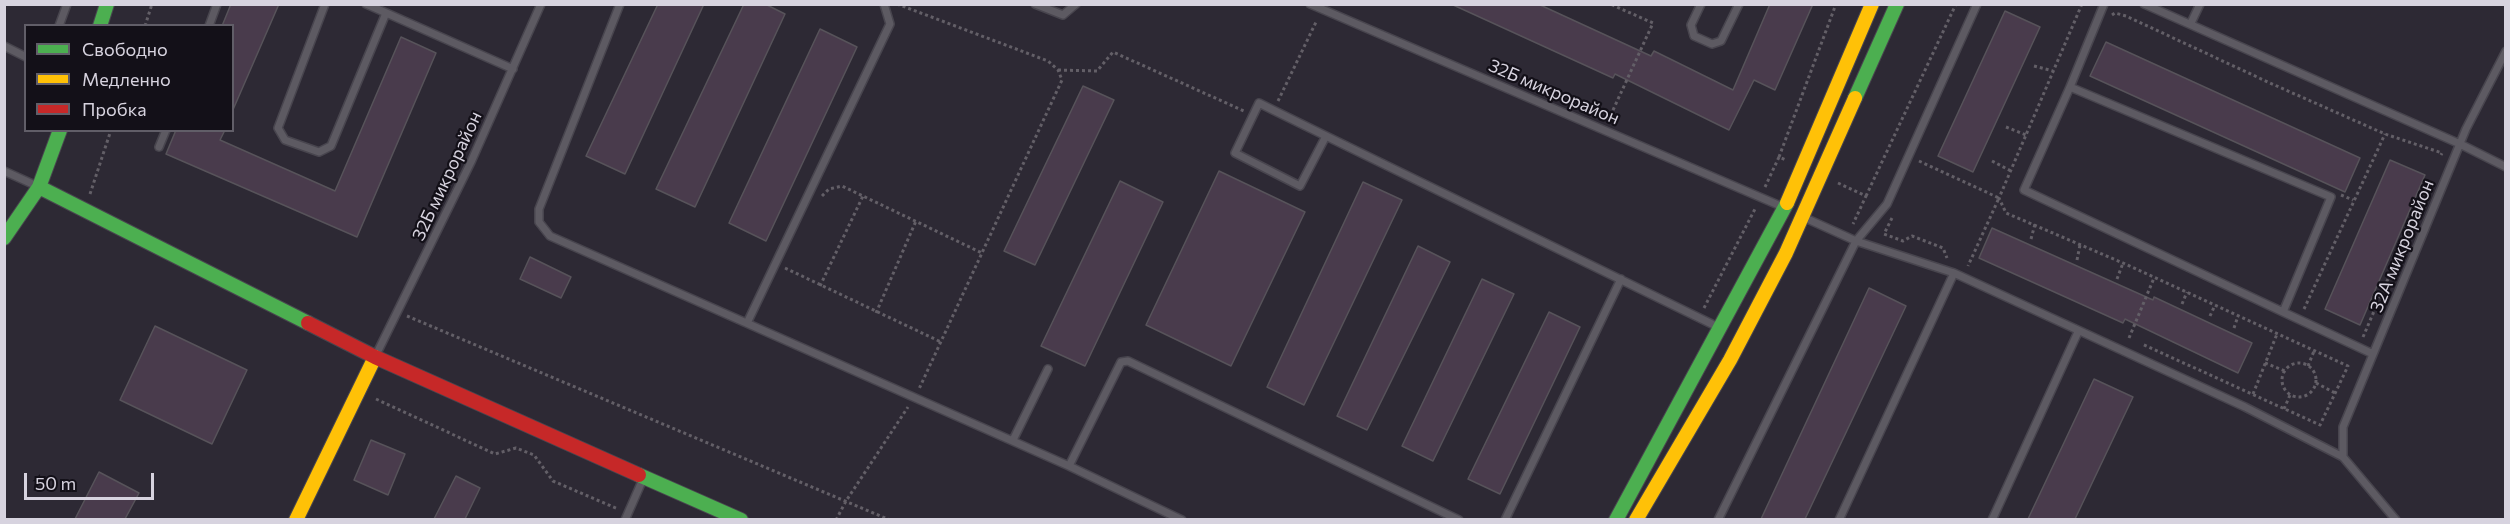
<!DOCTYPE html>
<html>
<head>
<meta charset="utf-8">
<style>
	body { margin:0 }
	#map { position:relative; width:2510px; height:524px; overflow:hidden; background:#2d2934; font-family:Commissioner,sans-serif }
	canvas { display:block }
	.frame { position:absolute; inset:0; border:6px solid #d7d3df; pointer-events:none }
	.legend { position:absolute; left:24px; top:24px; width:210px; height:108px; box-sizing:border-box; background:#131018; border:2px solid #615e68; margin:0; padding:8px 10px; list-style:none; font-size:18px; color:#d7d3df }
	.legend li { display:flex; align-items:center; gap:12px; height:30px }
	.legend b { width:30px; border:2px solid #615e68 }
	.scale { position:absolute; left:24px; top:473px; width:130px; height:27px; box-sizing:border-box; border:3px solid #d7d3df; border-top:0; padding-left:8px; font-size:18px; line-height:21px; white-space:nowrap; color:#d7d3df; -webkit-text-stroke:4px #131018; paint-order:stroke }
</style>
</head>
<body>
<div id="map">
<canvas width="2510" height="524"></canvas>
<div class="frame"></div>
<ul class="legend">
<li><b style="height:8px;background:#4caf50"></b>Свободно</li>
<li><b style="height:8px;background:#ffc107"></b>Медленно</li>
<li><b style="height:8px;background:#c62828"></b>Пробка</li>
</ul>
<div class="scale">50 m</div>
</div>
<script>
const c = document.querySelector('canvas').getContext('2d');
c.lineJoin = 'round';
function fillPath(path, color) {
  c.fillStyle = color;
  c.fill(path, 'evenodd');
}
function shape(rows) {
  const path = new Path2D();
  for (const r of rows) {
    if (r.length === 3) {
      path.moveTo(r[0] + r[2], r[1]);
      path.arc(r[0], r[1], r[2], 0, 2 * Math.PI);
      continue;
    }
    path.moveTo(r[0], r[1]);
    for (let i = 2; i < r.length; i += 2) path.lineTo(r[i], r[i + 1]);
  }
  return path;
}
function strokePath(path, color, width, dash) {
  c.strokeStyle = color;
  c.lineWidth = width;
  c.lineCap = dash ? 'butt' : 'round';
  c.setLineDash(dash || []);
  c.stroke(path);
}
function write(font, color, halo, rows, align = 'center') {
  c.font = font + ' Commissioner,sans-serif';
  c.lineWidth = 4.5;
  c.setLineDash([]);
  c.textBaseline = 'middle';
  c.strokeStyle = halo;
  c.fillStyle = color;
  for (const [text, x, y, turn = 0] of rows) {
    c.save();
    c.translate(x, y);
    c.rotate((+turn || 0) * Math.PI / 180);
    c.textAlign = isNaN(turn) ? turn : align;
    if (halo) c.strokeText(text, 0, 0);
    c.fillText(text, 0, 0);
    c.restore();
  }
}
const building = shape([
	[231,4,279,4,232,112,232,26,222,26,231,4],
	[658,4,704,4,625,174,586,156,658,4],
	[744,4,765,4,785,14,695,207,656,189,744,4],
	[1451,4,1538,4,1651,56,1654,51,1733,90,1770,4,1813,4,1775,90,1754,80,1729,130,1615,74,1613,78,1451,4],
	[2005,11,2040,27,1973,172,1938,156,2005,11],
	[820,29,857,47,766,241,729,223,820,29],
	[401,37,436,53,357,237,166,154,176,130,225,130,220,140,335,191,401,37],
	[2106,42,2360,158,2345,192,2090,76,2106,42],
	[1083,86,1114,100,1035,265,1004,251,1083,86],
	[2390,160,2425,175,2360,325,2325,309,2390,160],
	[1219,171,1305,212,1231,366,1146,325,1219,171],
	[1120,181,1163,202,1085,366,1041,346,1120,181],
	[1363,182,1402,200,1304,405,1267,387,1363,182],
	[1992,228,2153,300,2154,297,2252,343,2238,373,2125,319,2123,323,1979,258,1992,228],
	[1418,246,1450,262,1367,430,1337,416,1418,246],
	[530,257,571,277,561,298,520,279,530,257],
	[1482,279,1514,294,1433,461,1402,446,1482,279],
	[1869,288,1906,306,1805,519,1761,519,1869,288],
	[1549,312,1580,327,1500,494,1468,479,1549,312],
	[155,326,247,370,212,444,120,400,155,326],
	[2094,379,2133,397,2075,519,2028,519,2094,379],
	[371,440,405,454,388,495,354,480,371,440],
	[99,472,139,493,125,519,75,519,99,472],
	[456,476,480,488,465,519,434,519,456,476]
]);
const path = shape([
	[897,4,1048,61,1058,70,1062,80,919,389],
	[2082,4,1999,198,2006,213,2123,263,2348,366,2320,425,2142,344],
	[2112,15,2115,13,2126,16,2270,83,2385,134,2442,153,2441,155],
	[145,26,152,4],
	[2034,66,2053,71],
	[1058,70,1097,71,1113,52,1244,111],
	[1278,101,1317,20],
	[1608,121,1653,23,1610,4],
	[2006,127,2026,135],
	[1779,157,1836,4],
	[1919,161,1999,198,1968,266],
	[1992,161,2011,171],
	[1838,183,1866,196,1853,224],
	[1765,187,1779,157,1786,160],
	[90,194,111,130],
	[2341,195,2353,200],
	[822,196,829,189,842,186,982,253],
	[1866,196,1956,4],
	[1892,218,1884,234,1903,241,1912,236,1943,248,1947,258],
	[2031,239,2035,224],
	[2077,260,2080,245],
	[785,268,941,342],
	[2117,279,2123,263],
	[820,286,863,196],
	[2182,304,2187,292],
	[1704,308,1756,207],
	[2304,309,2385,134],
	[876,313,916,221],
	[407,316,890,520],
	[2210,316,2215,305],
	[2234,328,2238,316],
	[2363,337,2415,216],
	[2129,338,2154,278],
	[2265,363,2285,371],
	[2299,380,17],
	[2308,366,2314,351],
	[2316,383,2335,393],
	[2253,394,2277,334],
	[376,399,495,454,516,448,534,455,553,481,618,509],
	[2284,409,2290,395],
	[836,520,846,501,908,407]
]);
const lane = shape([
	[325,4,278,128,285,140,319,152,331,146,386,13],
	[366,4,513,69],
	[620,4,539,209,539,222,550,236,1069,466],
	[1035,4,1063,15,1076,4],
	[1310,4,1783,207],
	[1701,4,1691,25,1694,36,1712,44,1721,41,1739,4],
	[2144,4,2460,144,2506,167],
	[2191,23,2200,4],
	[59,26,67,4],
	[209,26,217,4],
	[4,46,26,57],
	[2070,87,2104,4],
	[1326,136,1300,186,1235,153,1259,103,1273,110,1326,136,1718,327],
	[159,147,166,130],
	[4,171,37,186],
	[1803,217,1856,241,1954,273,2245,407,2343,457,2396,520],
	[2283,312,2331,197,2070,87,2024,190,2283,312,2373,354],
	[748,321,890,24,884,4],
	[376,355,471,162,541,4],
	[1013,440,1048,369],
	[2343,457,2343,427,2466,129,2506,51],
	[625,520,643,479],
	[1182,520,1069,466,1121,362,1128,361,1459,520],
	[1505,520,1621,279],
	[1718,520,1856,241,1887,204,1977,4],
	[1839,520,1954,273],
	[1992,520,2078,332]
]);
const fast = shape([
	[100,26,107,4],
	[1855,98,1897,4],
	[39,187,308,323],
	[4,238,39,187,60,130],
	[639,475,741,520],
	[1616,520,1787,203]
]);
const slow = shape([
	[1787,203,1872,4],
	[296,520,375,357],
	[1636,520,1730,360,1786,253,1855,98]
]);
const jam = shape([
	[308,323,375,357,639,475]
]);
const streetNames = [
	["32Б микрорайон",1554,92,23],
	["32Б микрорайон",447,176,-65],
	["32А микрорайон",2402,246,-68]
];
fillPath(building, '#493b4c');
strokePath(building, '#57535a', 1.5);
strokePath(lane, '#48454e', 10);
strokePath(fast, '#48454e', 16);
strokePath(slow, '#48454e', 16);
strokePath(jam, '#48454e', 16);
strokePath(path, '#635f67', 3, [3, 3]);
strokePath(lane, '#5d5a62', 7);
strokePath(fast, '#4caf50', 14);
strokePath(slow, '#ffc107', 14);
strokePath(jam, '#c62828', 14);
write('18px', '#d7d3df', '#131018', streetNames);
</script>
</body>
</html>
